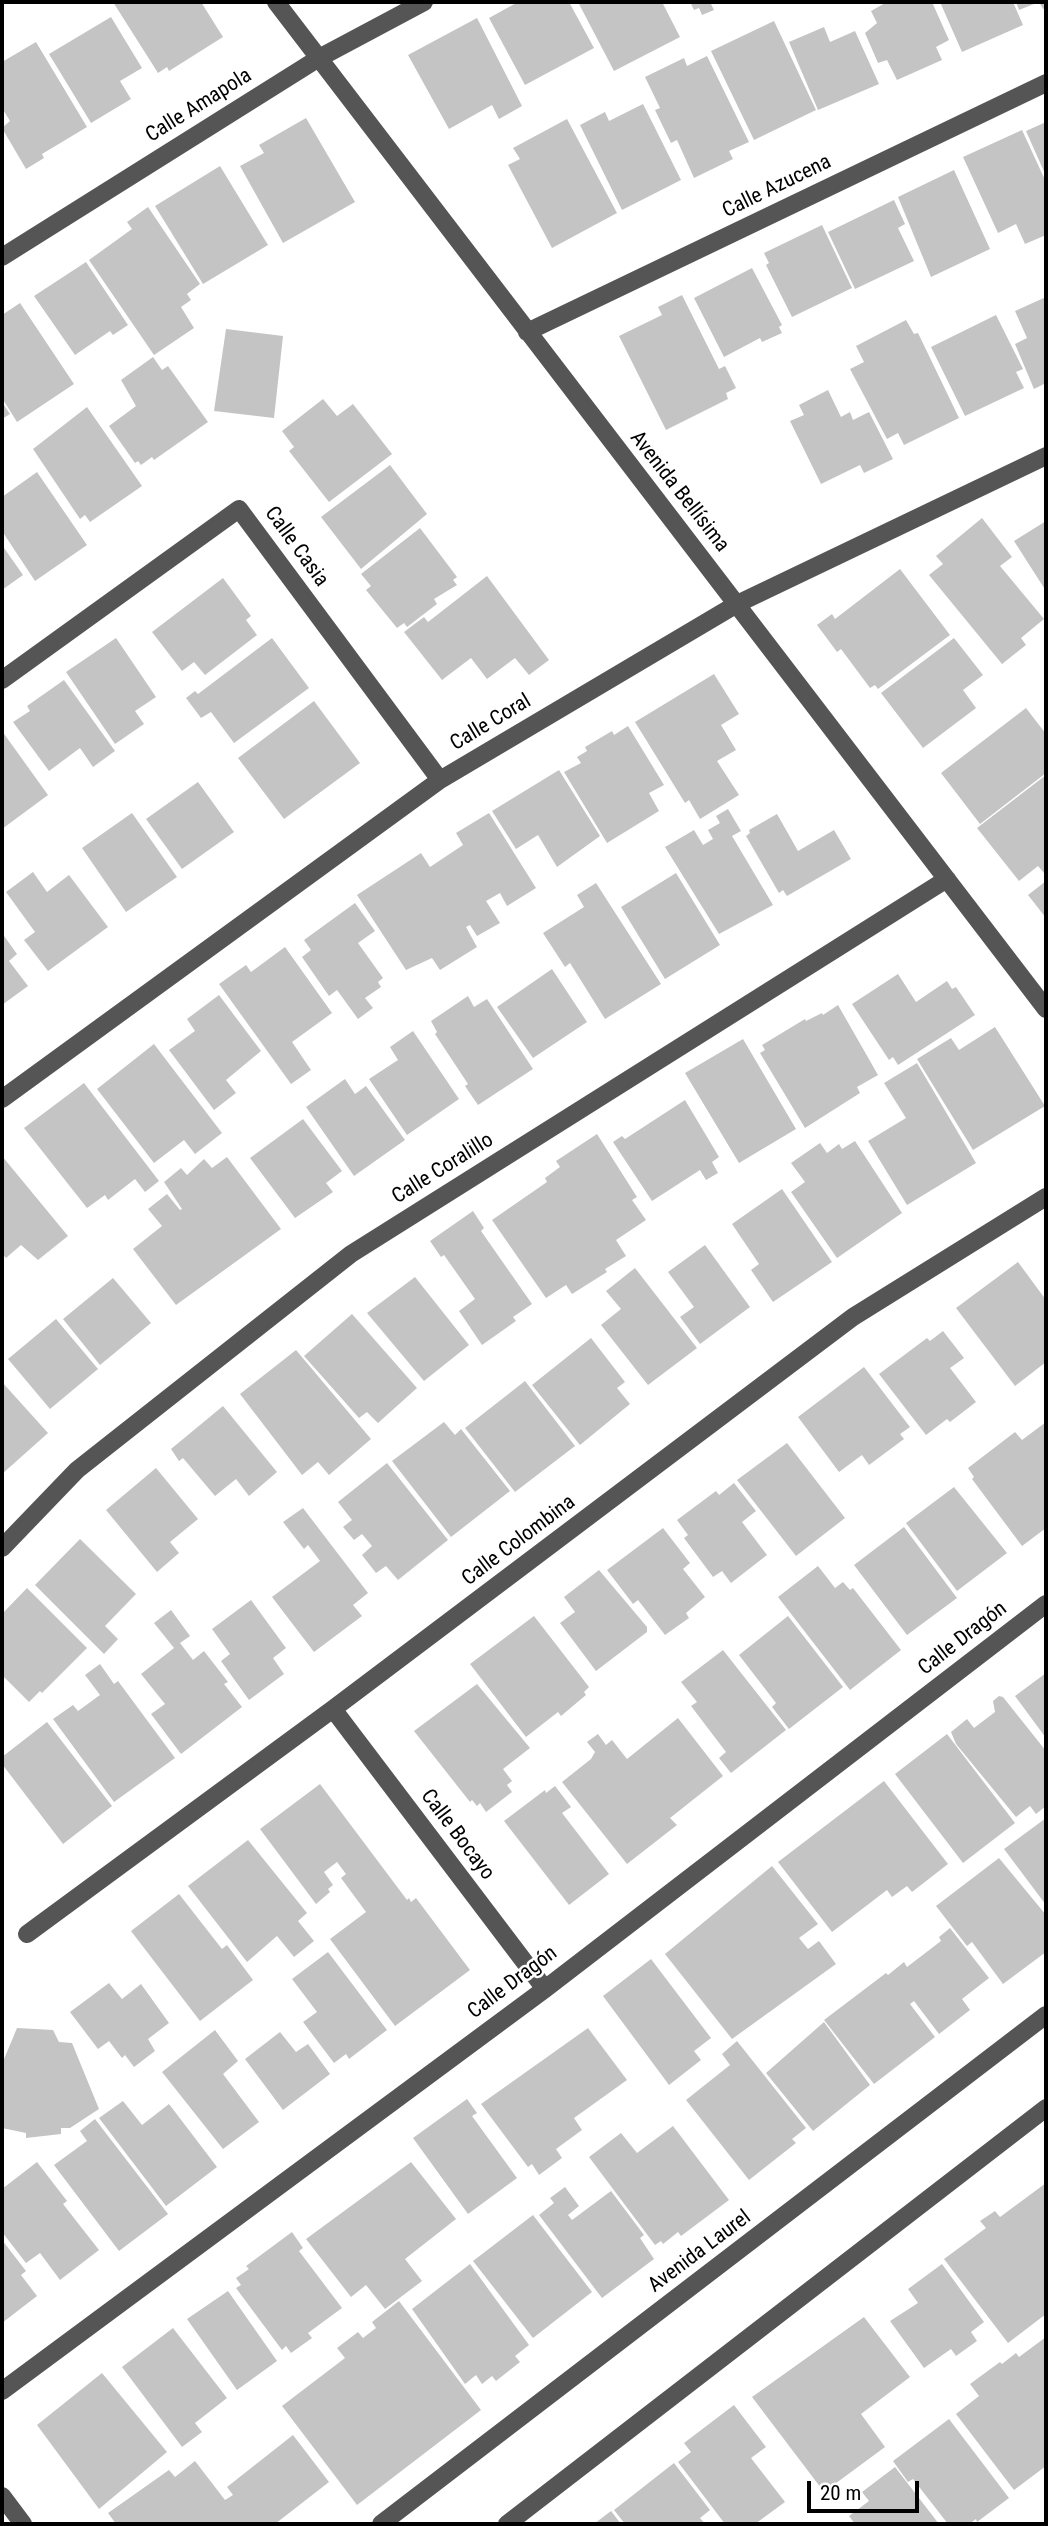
<!DOCTYPE html>
<html>
<head>
<meta charset="utf-8">
<style>
	body { margin:0 }
	#map { position:relative; width:1048px; height:2526px; overflow:hidden; background:#fff; font-family:"Roboto Condensed",sans-serif }
	canvas { display:block }
	.frame { position:absolute; inset:0; border:4px solid #000; pointer-events:none }
	.scale { position:absolute; left:807px; top:2481px; width:112px; height:32px; box-sizing:border-box; border:4px solid #000; border-top:0; padding-left:9px; font-size:21px; line-height:24px; white-space:nowrap; color:#000; -webkit-text-stroke:5px #fff; paint-order:stroke }
</style>
</head>
<body>
<div id="map">
<canvas width="1048" height="2526"></canvas>
<div class="frame"></div>
<div class="scale">20 m</div>
</div>
<script>
const c = document.querySelector('canvas').getContext('2d');
c.lineJoin = 'round';
function fillPath(path, color) {
  c.fillStyle = color;
  c.fill(path, 'evenodd');
}
function shape(rows) {
  const path = new Path2D();
  for (const r of rows) {
    path.moveTo(r[0], r[1]);
    for (let i = 2; i < r.length; i += 2) path.lineTo(r[i], r[i + 1]);
  }
  return path;
}
function strokePath(path, color, width, dash) {
  c.strokeStyle = color;
  c.lineWidth = width;
  c.lineCap = dash ? 'butt' : 'round';
  c.setLineDash(dash || []);
  c.stroke(path);
}
function write(font, color, halo, rows, align = 'center') {
  c.font = font + ' "Roboto Condensed",sans-serif';
  c.lineWidth = 5;
  c.setLineDash([]);
  c.textBaseline = 'middle';
  c.strokeStyle = halo;
  c.fillStyle = color;
  for (const [text, x, y, turn = 0] of rows) {
    c.save();
    c.translate(x, y);
    c.rotate((+turn || 0) * Math.PI / 180);
    c.textAlign = isNaN(turn) ? turn : align;
    if (halo) c.strokeText(text, 0, 0);
    c.fillText(text, 0, 0);
    c.restore();
  }
}
const building = shape([
	[113,2,201,2,223,37,169,71,167,67,158,73],
	[518,2,569,2,594,48,525,85,489,18],
	[578,2,662,2,680,37,614,71],
	[690,2,710,2,714,10,702,15,699,8,694,10],
	[887,2,932,2,949,40,936,47,942,60,897,80,887,60,878,63,865,33,877,23,871,11],
	[940,2,1013,2,1023,25,962,52],
	[1016,2,1046,2,1046,8,1043,9,1039,2,1019,10],
	[111,17,142,68,120,81,131,99,91,123,49,54],
	[477,18,522,106,499,119,492,105,449,129,408,55],
	[774,21,816,110,754,140,711,51],
	[824,27,830,42,855,31,879,84,818,110,789,42],
	[36,42,87,127,42,154,44,158,26,169,2,128,10,121,2,108,2,62],
	[707,56,749,142,729,151,733,159,694,178,677,140,671,143,655,110,660,108,645,77,684,58,687,66],
	[643,104,681,180,622,210,580,125,605,112,609,121],
	[306,118,355,202,283,243,240,166,264,153,259,145],
	[567,119,617,213,552,248,508,165,520,159,513,148],
	[1046,122,1046,176,1026,131],
	[1022,130,1046,182,1046,235,1025,244,1016,224,998,233,963,157],
	[220,166,268,245,203,284,155,206],
	[954,170,990,249,931,277,898,197],
	[894,200,905,224,898,228,914,261,855,289,828,232],
	[148,207,200,284,187,294,191,300,181,307,194,328,154,355,89,260,132,229,127,222],
	[822,225,852,288,792,317,766,265,769,263,764,253],
	[86,262,128,325,113,335,110,331,75,355,34,296],
	[752,268,782,325,779,327,782,333,762,342,760,338,724,357,694,298],
	[682,295,719,369,725,366,736,388,726,393,728,399,666,430,619,336,662,315,658,307],
	[1046,297,1046,383,1034,389,1015,344,1027,338,1015,311],
	[20,303,74,384,17,422,2,398,2,315],
	[996,315,1023,369,1016,372,1024,388,965,416,931,347],
	[906,320,914,334,918,333,959,418,904,445,898,433,887,439,850,369,864,362,856,346],
	[226,329,283,336,274,418,214,411],
	[153,357,162,370,168,366,208,422,154,460,152,457,141,465,138,461,135,463,109,426,136,406,121,380],
	[828,390,841,417,850,412,853,420,869,412,893,459,864,473,860,465,821,484,790,421,804,415,799,405],
	[323,399,337,416,353,404,392,454,329,502,289,451,294,447,282,431],
	[2,402,10,414,2,419],
	[87,407,142,486,90,522,85,515,80,519,33,449],
	[390,465,427,514,361,569,321,517],
	[37,472,87,545,35,581,2,531,2,497],
	[982,518,1012,557,1000,566,1044,619,1021,638,1026,645,1002,664,929,575,943,564,936,556],
	[1046,521,1046,591,1014,541],
	[420,528,457,577,453,580,457,585,434,599,437,604,407,627,404,623,397,628,366,590,371,586,361,574],
	[2,545,23,575,2,590],
	[900,569,950,635,878,689,875,685,870,688,841,649,837,652,817,625,832,614,835,619],
	[487,576,549,660,529,675,515,658,487,679,471,658,442,680,404,632,424,617,428,622],
	[223,578,251,616,246,620,257,635,205,675,194,662,182,671,152,632],
	[116,638,156,697,135,711,144,724,115,744,66,672],
	[272,638,309,688,234,743,211,712,201,718,186,698,195,691,198,694],
	[954,638,983,675,963,690,976,708,923,748,881,693],
	[714,674,739,714,721,725,736,750,717,761,739,795,700,819,689,800,685,803,635,722],
	[64,680,115,751,93,767,80,748,49,771,13,722,30,711,27,706],
	[314,701,360,763,284,819,238,758],
	[1026,708,1046,734,1046,773,980,824,941,773],
	[628,726,664,785,649,793,659,811,607,843,564,772,581,763,577,757,587,751,585,747,612,731,614,735],
	[2,731,48,795,2,829],
	[559,770,600,836,557,867,538,835,516,849,492,811],
	[1046,775,1046,871,1044,873,1038,866,1019,881,977,828],
	[198,782,234,832,182,869,146,819],
	[728,809,741,831,732,836,773,905,719,934,665,847,694,830,703,845,713,839,708,830,720,823,716,816],
	[132,813,177,877,126,912,82,848],
	[489,813,536,888,507,906,500,893,486,901,500,923,477,936,470,925,466,927,477,947,440,970,432,958,406,970,357,895,421,853,430,867,463,845,456,833],
	[777,814,798,851,834,830,851,859,787,896,783,890,779,893,746,836,750,833,749,830],
	[33,872,47,892,69,875,108,927,48,971,24,940,35,932,6,892],
	[676,873,720,945,665,979,621,907],
	[1046,881,1046,918,1028,895],
	[596,883,661,984,605,1019,570,963,565,967,543,933,584,907,577,895],
	[355,903,375,931,358,943,383,978,378,982,381,987,365,998,373,1008,358,1019,337,990,329,996,302,957,311,950,304,940],
	[2,933,17,954,9,961,28,986,2,1005],
	[285,947,332,1013,292,1042,311,1070,291,1084,219,984,246,965,251,972],
	[552,969,587,1022,533,1058,497,1007],
	[898,974,916,1002,947,981,952,989,956,987,975,1015,898,1065,893,1057,889,1060,852,1004],
	[219,995,261,1051,226,1080,236,1093,214,1110,169,1050,195,1031,187,1019],
	[468,996,474,1007,487,999,533,1069,478,1105,465,1086,468,1084,435,1034,437,1032,431,1021],
	[838,1005,878,1075,857,1087,860,1093,805,1128,760,1053,765,1050,762,1045,805,1019,806,1021,822,1013,823,1015],
	[995,1027,1045,1106,973,1150,917,1059,951,1038,959,1050],
	[413,1031,459,1099,407,1135,369,1079,398,1060,390,1047],
	[743,1039,796,1129,739,1163,685,1073],
	[154,1044,222,1133,195,1154,184,1140,154,1163,97,1089],
	[917,1063,976,1163,907,1205,868,1141,906,1118,884,1083],
	[345,1079,355,1094,366,1086,405,1140,354,1176,306,1107],
	[84,1083,159,1181,145,1192,135,1179,108,1200,105,1195,87,1208,24,1128],
	[685,1100,719,1157,712,1162,718,1173,706,1180,700,1170,652,1201,613,1142,622,1136,625,1139],
	[303,1119,342,1171,326,1183,333,1192,295,1218,250,1158],
	[597,1134,637,1197,632,1200,646,1220,616,1240,626,1256,605,1269,607,1272,572,1294,566,1285,546,1298,492,1220,547,1182,545,1178,560,1167,556,1161],
	[855,1141,902,1213,837,1258,791,1192,805,1182,791,1163,820,1143,827,1153,839,1144,842,1149],
	[2,1156,68,1236,38,1260,21,1245,6,1258,2,1253],
	[227,1157,281,1229,176,1305,133,1249,162,1226,148,1209,167,1194,180,1210,182,1209,164,1182,181,1168,187,1175,204,1159,212,1168],
	[782,1189,832,1262,773,1302,751,1270,759,1264,732,1224],
	[473,1211,484,1228,481,1231,532,1304,513,1317,516,1321,482,1345,459,1311,475,1299,444,1255,441,1257,430,1241],
	[705,1245,750,1307,700,1344,680,1317,694,1307,668,1272],
	[1018,1262,1046,1300,1046,1362,1015,1386,956,1308],
	[635,1268,697,1348,648,1385,601,1325,621,1309,606,1291],
	[415,1277,469,1345,424,1381,367,1313],
	[113,1278,151,1323,100,1365,63,1319],
	[352,1314,417,1388,378,1423,367,1412,359,1418,304,1356],
	[56,1319,98,1369,50,1409,8,1359],
	[943,1331,964,1358,950,1368,976,1402,950,1422,947,1419,926,1435,879,1374,927,1338,930,1341],
	[591,1338,625,1382,617,1388,630,1404,580,1445,532,1385],
	[296,1350,371,1439,329,1475,318,1462,302,1475,240,1394],
	[864,1367,910,1427,900,1434,904,1439,869,1465,862,1455,839,1472,798,1417],
	[525,1381,575,1446,515,1492,465,1428],
	[2,1382,48,1433,2,1474],
	[223,1406,277,1472,249,1496,236,1479,215,1496,183,1458,179,1461,171,1449],
	[444,1422,455,1435,461,1429,510,1491,451,1537,392,1461],
	[1046,1422,1046,1528,1022,1546,972,1479,974,1477,968,1468,1015,1432,1022,1440],
	[787,1443,845,1518,796,1556,737,1480],
	[387,1463,448,1540,398,1580,386,1566,376,1573,362,1555,372,1546,362,1534,354,1540,343,1527,352,1520,338,1502],
	[156,1468,198,1519,170,1542,179,1553,157,1572,106,1510],
	[734,1483,756,1511,742,1522,767,1555,731,1583,722,1571,713,1577,684,1538,688,1535,677,1520,716,1491,719,1495],
	[954,1487,1007,1553,957,1591,906,1523],
	[303,1508,368,1593,353,1605,362,1616,314,1652,272,1597,320,1561,308,1545,304,1549,283,1522],
	[904,1527,957,1598,907,1635,854,1565],
	[663,1528,690,1563,683,1569,705,1597,686,1613,689,1618,665,1635,638,1600,633,1604,607,1570],
	[80,1539,136,1594,105,1626,118,1639,104,1654,35,1585],
	[818,1566,835,1588,843,1582,850,1590,853,1588,901,1650,850,1690,778,1597],
	[599,1570,647,1627,647,1632,596,1671,560,1623,575,1612,564,1597],
	[27,1588,87,1648,42,1693,40,1691,29,1702,2,1675,2,1614],
	[251,1600,286,1648,273,1658,284,1674,249,1700,221,1661,230,1654,212,1629],
	[171,1610,190,1636,180,1643,193,1660,204,1651,228,1682,224,1684,242,1707,181,1754,151,1714,165,1704,141,1674,174,1648,154,1623],
	[534,1616,589,1687,584,1692,586,1695,561,1716,558,1712,526,1737,470,1664],
	[788,1616,843,1687,789,1729,772,1707,776,1703,739,1655],
	[723,1650,786,1730,731,1773,719,1758,726,1752,691,1706,697,1702,681,1682],
	[100,1664,114,1684,118,1681,175,1758,114,1802,53,1719,73,1705,78,1711,100,1695,85,1675],
	[1046,1673,1046,1738,1015,1696],
	[477,1684,530,1748,503,1769,512,1781,507,1785,512,1792,486,1812,480,1803,477,1806,472,1800,470,1802,414,1731],
	[999,1696,1003,1697,1046,1751,1046,1806,1036,1814,1030,1806,1016,1817,956,1744,951,1732,967,1719,974,1728,995,1712,993,1701],
	[678,1718,723,1776,670,1818,677,1825,627,1864,562,1782,591,1759,595,1752,587,1742,598,1734,606,1745,612,1740,627,1759],
	[47,1722,112,1806,63,1844,2,1764,2,1757],
	[947,1734,1015,1823,963,1863,895,1774],
	[884,1781,948,1864,912,1892,907,1886,892,1897,887,1890,832,1932,778,1862],
	[320,1784,407,1900,409,1898,411,1902,416,1898,470,1970,395,2026,330,1939,366,1912,341,1878,346,1874,337,1862,324,1872,333,1885,328,1889,330,1892,316,1904,260,1829],
	[555,1786,571,1807,562,1813,609,1874,569,1905,504,1821,545,1790,546,1793],
	[1046,1818,1046,1905,1004,1849],
	[248,1840,307,1913,298,1921,314,1941,294,1957,277,1936,247,1962,188,1886],
	[999,1858,1046,1915,1046,1952,1003,1984,972,1942,967,1946,936,1906],
	[772,1866,818,1924,799,1938,808,1949,819,1941,836,1964,732,2039,665,1954],
	[179,1894,222,1949,227,1945,253,1980,200,2021,131,1931],
	[950,1928,989,1978,962,1999,970,2010,939,2034,914,2001,910,2004,935,2037,874,2084,824,2020,886,1973,888,1975,904,1962,907,1967,941,1941,939,1937],
	[328,1952,387,2030,349,2059,346,2054,334,2063,303,2022,317,2012,292,1979],
	[651,1959,711,2038,694,2051,701,2060,669,2085,603,1996],
	[109,1983,122,1999,141,1984,169,2023,148,2039,155,2051,134,2067,125,2055,122,2058,109,2041,98,2049,70,2012],
	[824,2022,870,2085,813,2131,766,2073],
	[17,2028,53,2030,59,2042,72,2043,99,2109,70,2128,61,2128,61,2134,26,2138,26,2133,2,2128,2,2064],
	[588,2028,627,2080,574,2118,582,2130,556,2149,562,2158,539,2175,532,2164,528,2167,481,2104],
	[215,2030,238,2061,223,2074,259,2122,223,2149,162,2072],
	[280,2032,296,2052,308,2044,330,2074,283,2110,245,2059],
	[737,2041,806,2128,792,2139,796,2143,749,2180,686,2100,730,2065,722,2054],
	[467,2099,477,2113,472,2116,517,2178,468,2214,413,2138],
	[123,2101,142,2125,169,2104,217,2167,166,2206,99,2118],
	[95,2119,168,2214,119,2251,54,2165,87,2141,80,2131],
	[673,2126,729,2200,681,2236,678,2232,663,2244,661,2241,655,2245,589,2157,621,2133,637,2153],
	[37,2162,67,2201,63,2204,99,2250,60,2280,40,2253,26,2263,2,2232,2,2189],
	[411,2162,456,2219,405,2259,422,2281,385,2309,366,2285,351,2297,306,2239],
	[1046,2183,1046,2314,1008,2343,944,2259,986,2228,980,2221,995,2211,1000,2217],
	[565,2187,579,2206,568,2215,572,2220,611,2191,644,2235,640,2238,654,2259,602,2298,539,2215,554,2203,550,2198],
	[533,2215,592,2292,533,2338,473,2261],
	[292,2232,303,2248,299,2251,342,2308,308,2333,312,2338,291,2353,286,2346,282,2350,236,2288,241,2285,236,2278,249,2269,246,2266],
	[2,2240,26,2271,21,2275,37,2296,2,2323],
	[470,2264,529,2345,515,2356,520,2362,496,2381,492,2376,482,2384,476,2375,465,2384,412,2309],
	[942,2264,984,2322,971,2332,977,2341,956,2356,951,2349,924,2368,890,2321,918,2303,908,2289],
	[228,2291,277,2361,237,2390,187,2319],
	[399,2301,481,2410,357,2505,282,2406,345,2358,337,2348,358,2332,363,2338,376,2328,372,2322],
	[864,2317,910,2377,861,2414,885,2447,824,2492,752,2397],
	[173,2328,227,2398,195,2423,202,2432,182,2447,122,2367],
	[1046,2337,1046,2466,1014,2490,956,2414,979,2396,970,2384,1000,2362,1002,2364,1016,2353,1019,2357],
	[102,2373,167,2452,99,2509,37,2425],
	[734,2405,766,2447,751,2458,785,2502,755,2524,725,2524,678,2462,691,2452,684,2443],
	[949,2419,1009,2498,977,2522,976,2519,969,2524,948,2524,913,2479,908,2482,893,2461],
	[293,2435,329,2482,275,2524,116,2524,108,2513,169,2470,175,2477,195,2461,225,2500,233,2495,227,2487],
	[674,2463,710,2510,700,2518,705,2524,625,2524,614,2510],
	[895,2467,939,2524,855,2524,849,2516,869,2501,862,2492],
	[611,2511,621,2524,594,2524]
]);
const minor = shape([
	[276,2,1046,1009],
	[2,257,319,58,424,2],
	[527,332,1046,83],
	[2,680,239,509,440,780],
	[2,1099,440,780,737,604,1046,456],
	[2,1548,77,1470,351,1254,947,879],
	[333,1709,545,1989],
	[27,1934,333,1709,853,1317,1046,1197],
	[2,2391,545,1989,1046,1604],
	[2,2496,23,2524],
	[381,2524,1046,2015],
	[507,2524,1046,2108]
]);
const streetNames = [
	["Calle Amapola",199,106,-32],
	["Calle Azucena",777,187,-26],
	["Avenida Bellísima",679,492,52],
	["Calle Casia",296,547,54],
	["Calle Coral",491,723,-31],
	["Calle Coralillo",443,1169,-32],
	["Calle Colombina",519,1541,-37],
	["Calle Dragón",963,1639,-38],
	["Calle Bocayo",457,1835,53],
	["Calle Dragón",513,1983,-37],
	["Avenida Laurel",700,2252,-37]
];
fillPath(building, '#c4c4c4');
strokePath(minor, '#555', 18);
write('21px', '#000', '#fff', streetNames);
</script>
</body>
</html>
